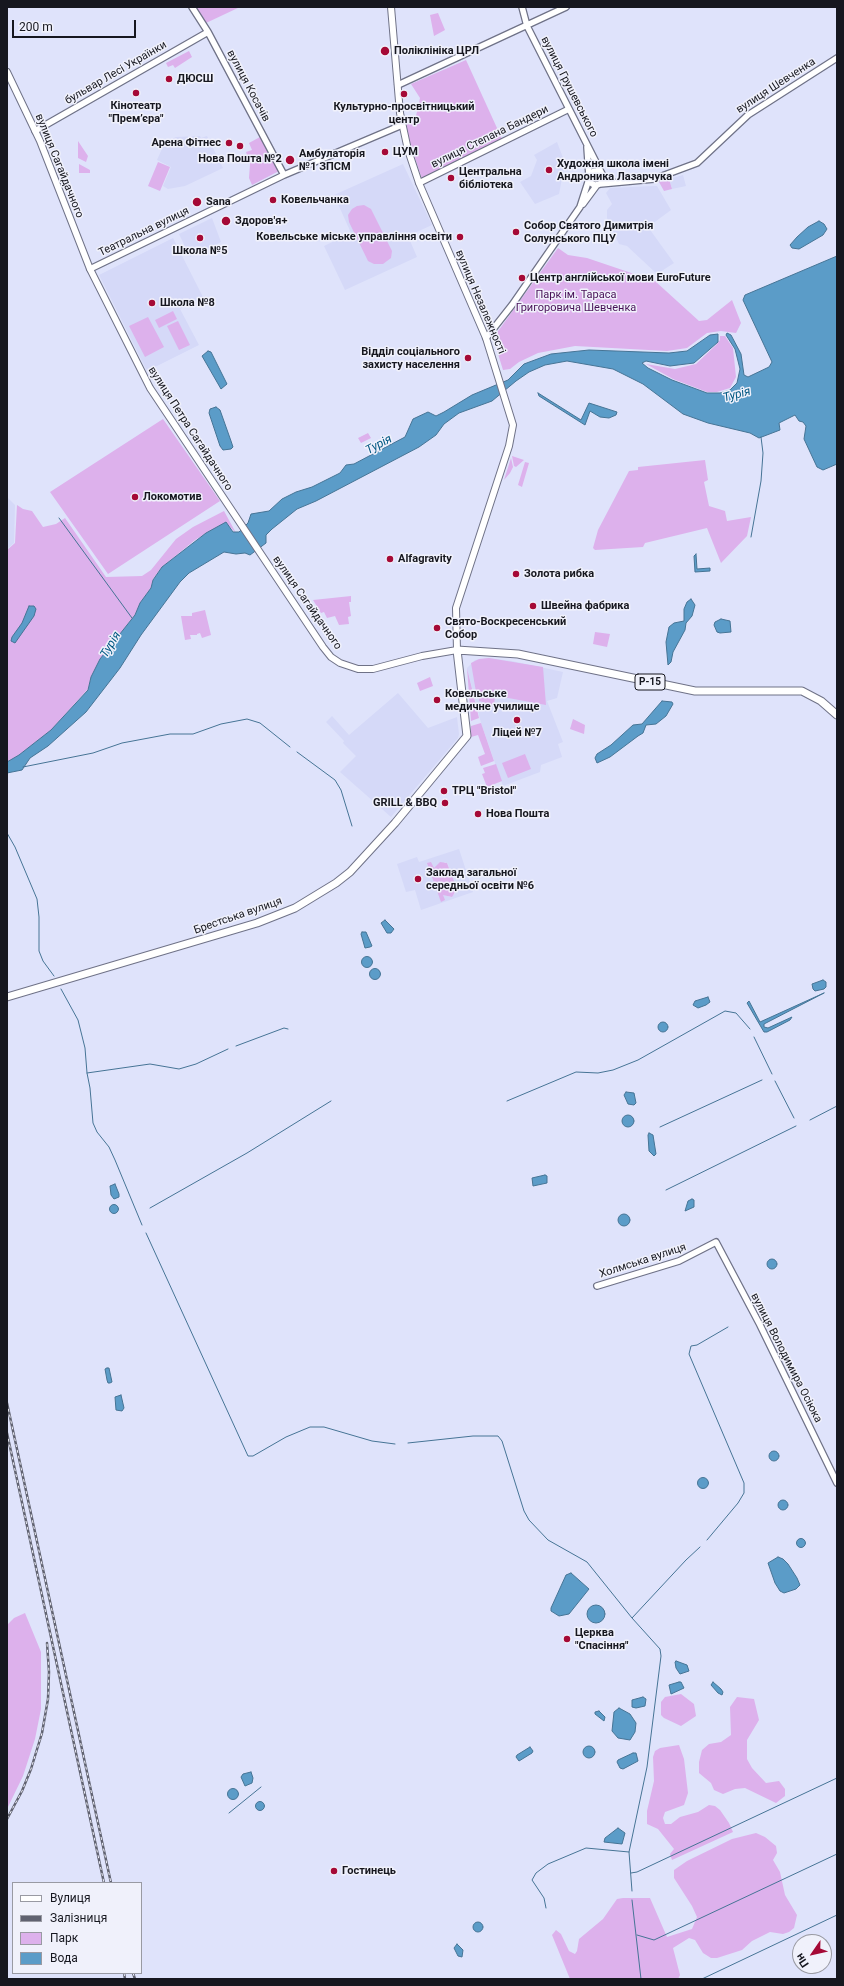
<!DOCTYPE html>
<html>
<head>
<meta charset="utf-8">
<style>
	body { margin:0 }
	#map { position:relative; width:844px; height:1986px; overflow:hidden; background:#dfe3fb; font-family:Roboto,sans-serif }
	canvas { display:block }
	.frame { position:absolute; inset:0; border:8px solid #16171f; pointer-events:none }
	.legend { position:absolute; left:12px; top:1882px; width:130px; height:92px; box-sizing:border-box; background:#f0f1fb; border:1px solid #999aa3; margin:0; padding:5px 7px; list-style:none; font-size:12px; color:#16171f }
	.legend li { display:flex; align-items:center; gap:8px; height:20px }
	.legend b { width:20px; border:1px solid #999aa3 }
	.north { position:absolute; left:792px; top:1934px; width:40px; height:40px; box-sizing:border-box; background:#f0f1fb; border:1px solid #999aa3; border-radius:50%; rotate:236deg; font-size:11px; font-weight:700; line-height:16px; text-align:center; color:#16171f }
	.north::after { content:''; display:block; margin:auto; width:14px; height:18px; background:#a50936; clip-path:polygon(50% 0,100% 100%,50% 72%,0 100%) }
	.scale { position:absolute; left:12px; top:20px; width:124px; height:18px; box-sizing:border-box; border:2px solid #16171f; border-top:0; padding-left:5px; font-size:12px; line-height:14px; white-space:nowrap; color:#16171f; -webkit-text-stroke:3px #f0f1fb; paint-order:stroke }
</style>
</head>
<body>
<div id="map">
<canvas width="844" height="1986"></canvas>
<div class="frame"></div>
<ul class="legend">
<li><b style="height:5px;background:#fff"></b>Вулиця</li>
<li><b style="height:5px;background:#606270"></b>Залізниця</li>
<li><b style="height:11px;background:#ddb1ec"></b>Парк</li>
<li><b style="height:11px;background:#5b9cc8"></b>Вода</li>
</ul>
<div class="north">Пн</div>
<div class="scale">200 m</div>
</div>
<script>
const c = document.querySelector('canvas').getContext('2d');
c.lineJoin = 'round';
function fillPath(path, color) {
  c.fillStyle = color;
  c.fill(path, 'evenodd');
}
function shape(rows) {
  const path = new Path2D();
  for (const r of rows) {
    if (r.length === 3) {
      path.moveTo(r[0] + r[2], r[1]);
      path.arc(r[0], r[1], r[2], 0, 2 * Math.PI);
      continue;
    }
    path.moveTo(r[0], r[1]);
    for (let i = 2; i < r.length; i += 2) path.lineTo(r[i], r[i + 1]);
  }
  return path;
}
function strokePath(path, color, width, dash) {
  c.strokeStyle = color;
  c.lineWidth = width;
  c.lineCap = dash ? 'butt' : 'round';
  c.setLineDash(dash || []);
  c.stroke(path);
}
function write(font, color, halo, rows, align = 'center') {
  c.font = font + ' Roboto,sans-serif';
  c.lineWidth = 3;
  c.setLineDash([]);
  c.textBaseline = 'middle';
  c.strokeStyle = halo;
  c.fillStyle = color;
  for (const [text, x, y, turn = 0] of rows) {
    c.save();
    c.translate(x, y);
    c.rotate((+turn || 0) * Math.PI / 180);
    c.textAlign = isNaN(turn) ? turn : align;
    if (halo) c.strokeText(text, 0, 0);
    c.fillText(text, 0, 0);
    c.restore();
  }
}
const built = shape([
	[200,136,201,138,207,136,223,168,185,186,168,189,163,186,171,167,157,160,165,142,176,137],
	[557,142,565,163,559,194,535,204,520,182,531,176,537,160,534,155],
	[403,164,432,225,408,236,417,257,345,290,324,246,351,233,334,195],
	[683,175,686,186,672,189,669,179],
	[653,186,657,186,671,210,648,227,674,263,657,274,627,246,619,244,607,218,607,210,612,204,606,193,610,188],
	[212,218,221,242,190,257,179,234],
	[173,238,203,297,180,309,199,345,147,371,99,275],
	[7,497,15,505,14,543,7,549],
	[489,658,512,661,563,672,557,698,547,701,563,742,558,744,562,757,541,765,540,772,503,786,481,723,467,668,475,660],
	[398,693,428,728,457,717,459,734,458,738,391,817,340,772,356,756,343,743,344,741,326,722,332,716,349,735],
	[459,849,473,892,421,910,415,890,406,892,397,864,417,857,419,862],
	[445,862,448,864,456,893,450,897,443,894,434,869]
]);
const green = shape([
	[195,7,240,7,206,23],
	[438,13,445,30,434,36,430,15],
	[189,51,192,57,175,68,173,65,168,67,166,63],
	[466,60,502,139,422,179,407,134,407,119,416,116,420,98,411,84],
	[260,137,279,171,252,185,249,178,250,164,246,152,252,150,249,143],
	[78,141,88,156,86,162,78,158],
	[158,162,170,167,160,191,148,186],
	[79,164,90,170,90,173,79,173],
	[669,179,672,189,664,191,659,182],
	[364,205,371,209,392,251,391,258,383,264,374,264,368,261,349,222,348,215,352,209,357,206],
	[558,248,568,255,587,258,655,281,699,321,707,320,732,300,741,323,736,333,721,331,707,333,687,348,667,351,575,346,538,353,519,362,510,369,503,370,494,341,496,334],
	[173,311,177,319,159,328,155,320],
	[148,317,164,347,145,357,129,326],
	[178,321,190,345,179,350,167,326],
	[720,336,725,336,733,348,736,377,730,388,717,392,707,392,673,379,646,364,675,369,696,364,716,345,720,340],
	[163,419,220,501,108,574,50,492],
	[368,433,371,438,361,443,358,438],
	[512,456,524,460,516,467,514,466],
	[511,458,513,467,510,473,504,480],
	[705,460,708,480,704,482,709,506,725,511,727,521,751,517,747,536,721,563,707,528,645,543,643,547,595,550,593,548,598,530,629,471,638,470,638,467],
	[525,462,529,463,522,487,518,485],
	[17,505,23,509,32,511,43,527,56,524,65,518,106,577,142,576,151,570,176,539,193,527,224,511,236,533,226,523,217,527,195,540,162,567,153,579,151,588,140,603,135,615,100,659,91,677,88,689,51,730,19,755,7,762,7,550,15,543],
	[351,596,351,602,349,602,351,616,348,617,349,624,339,625,335,616,327,618,324,612,321,613,313,600],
	[205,610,211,635,202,638,200,633,197,634,197,635,190,635,191,639,185,640,181,616,192,616,192,613],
	[595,632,610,634,607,647,593,644],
	[489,658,543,667,546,705,476,692,471,663,479,659],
	[467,668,479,718,471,721],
	[430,677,433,686,420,691,417,683],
	[480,693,495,697,494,705,479,701],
	[573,719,585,725,584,734,570,729],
	[481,723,494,761,481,766,478,757,485,754,478,735,471,737,471,726],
	[525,754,531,769,508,778,502,763],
	[496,764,502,781,487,787,482,774,485,773,483,768],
	[431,862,434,868,440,862,447,863,457,889,452,897,443,895,445,900,441,902,427,863],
	[25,1613,41,1652,41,1709,35,1739,23,1776,7,1809,7,1625,14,1618],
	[681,1694,694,1704,696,1716,681,1726,664,1718,661,1715,661,1702,665,1697],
	[737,1697,754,1699,759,1720,747,1740,747,1759,752,1768,766,1783,779,1781,785,1789,785,1796,776,1803,745,1788,735,1789,723,1794,714,1790,711,1783,699,1773,699,1762,702,1750,709,1744,721,1742,731,1735,730,1707],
	[679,1745,684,1759,688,1793,684,1805,665,1812,663,1818,665,1824,671,1824,680,1817,698,1812,709,1805,715,1806,720,1810,729,1823,733,1832,672,1860,670,1854,674,1849,658,1829,647,1824,647,1811,654,1781,653,1757,655,1751,660,1748],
	[756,1833,765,1837,776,1846,777,1853,773,1860,780,1872,785,1895,797,1915,794,1928,789,1932,783,1934,770,1932,752,1941,742,1950,717,1958,711,1958,703,1953,695,1940,689,1938,673,1948,680,1975,678,1979,570,1979,552,1935,556,1930,561,1934,569,1951,575,1954,577,1951,579,1939,603,1919,617,1899,623,1898,650,1898,667,1937,692,1929,697,1917,692,1906,674,1878,674,1870,687,1861,732,1839]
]);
const water = shape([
	[819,221,824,224,827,229,823,235,799,249,792,248,790,245,797,237,808,227,819,221],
	[837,256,837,464,823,470,817,467,804,439,806,426,803,422,799,421,795,415,779,423,780,430,759,438,750,433,708,423,683,414,643,384,613,369,567,361,545,365,529,372,516,381,492,401,459,413,444,424,436,435,419,447,316,501,297,509,272,529,266,535,266,543,250,555,245,553,236,554,224,552,189,573,180,582,141,635,120,668,86,712,48,746,30,758,22,770,7,773,7,762,19,755,51,730,88,690,91,677,100,659,135,615,140,603,151,588,153,580,162,567,206,533,226,522,233,532,239,532,248,523,251,514,269,511,282,499,296,492,312,487,340,473,346,465,354,464,405,437,413,419,428,412,436,416,444,412,472,395,508,380,524,364,551,354,589,350,669,353,687,351,710,335,718,334,718,342,694,363,670,366,646,361,642,363,648,368,672,380,707,393,720,393,730,390,737,383,740,369,735,349,726,335,727,333,731,335,741,354,744,375,748,377,769,367,772,362,743,300,745,295,837,256],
	[208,351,211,352,227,384,221,389,202,356,208,351],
	[538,393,581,420,589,403,617,412,616,415,609,418,600,417,590,411,585,425,539,396,538,393],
	[216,407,220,410,231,441,233,447,231,449,223,450,220,446,209,413,210,409,216,407],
	[696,554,697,569,710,568,710,571,695,572,694,556,696,554],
	[691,599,695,605,692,616,686,623,685,630,673,652,671,662,668,665,666,642,669,627,674,623,684,621,684,609,687,602,691,599],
	[29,606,34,606,36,609,34,616,15,643,11,641,12,637,22,623,29,606],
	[721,619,730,621,731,632,720,633,717,632,714,625,715,622,721,619],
	[662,701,672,702,673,704,666,716,656,724,646,725,643,733,638,736,610,757,597,763,595,758,597,754,611,745,633,725,642,724,662,701],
	[385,920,394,929,391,933,387,933,381,923,385,920],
	[362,932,366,932,372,946,370,947,365,948,361,934,362,932],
	[367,962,5.5],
	[375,974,5.5],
	[823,980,826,982,826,987,824,989,815,991,813,989,812,984,823,980],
	[824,993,764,1024,764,1027,768,1028,792,1017,790,1020,767,1032,764,1032,747,1003,749,1001,760,1022,824,993],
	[708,997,710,1002,706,1005,698,1008,693,1005,695,1001,708,997],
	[663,1027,5],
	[626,1092,634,1093,636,1103,634,1105,628,1104,624,1095,626,1092],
	[628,1121,6],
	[649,1133,653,1135,656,1154,654,1156,649,1151,648,1135,649,1133],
	[545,1175,547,1176,547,1183,533,1186,532,1178,545,1175],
	[115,1184,119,1194,119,1197,114,1199,111,1195,110,1186,115,1184],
	[692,1199,694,1200,694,1207,685,1211,688,1201,692,1199],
	[114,1209,4.5],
	[624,1220,6],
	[772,1264,5],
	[107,1368,109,1368,112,1382,110,1383,108,1383,107,1380,105,1369,107,1368],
	[121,1395,124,1408,122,1411,116,1410,115,1397,121,1395],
	[774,1456,5],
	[703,1483,5.5],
	[783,1505,5],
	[801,1543,4.5],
	[778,1557,783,1559,788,1564,797,1578,800,1585,796,1589,784,1593,780,1591,775,1583,768,1563,778,1557],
	[571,1573,589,1589,569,1614,559,1616,551,1611,551,1608,566,1575,571,1573],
	[596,1614,9],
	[676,1661,687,1665,689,1671,680,1674,676,1668,675,1662,676,1661],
	[679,1682,681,1682,684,1688,671,1694,669,1685,679,1682],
	[713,1682,721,1689,723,1692,722,1695,718,1693,711,1685,713,1682],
	[643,1697,646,1699,645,1706,636,1708,632,1707,632,1700,643,1697],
	[619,1708,630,1714,636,1723,635,1732,630,1740,618,1738,612,1731,614,1712,619,1708],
	[599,1711,605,1717,604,1721,595,1714,595,1712,599,1711],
	[589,1752,6],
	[530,1747,533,1751,532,1753,519,1761,516,1757,517,1755,530,1747],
	[633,1753,636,1753,638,1761,623,1769,620,1768,617,1762,618,1760,633,1753],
	[251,1772,253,1778,252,1783,245,1786,241,1777,243,1774,251,1772],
	[233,1794,5.5],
	[260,1806,4.5],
	[618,1828,625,1833,622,1844,604,1842,605,1838,618,1828],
	[478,1927,5],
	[457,1944,463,1950,462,1957,458,1956,454,1948,457,1944]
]);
const stream = shape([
	[59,518,132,618],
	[751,537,761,481,763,453,761,437],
	[297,752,335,780,341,790,352,826],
	[23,767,93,753,122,743,170,734,193,734,221,724,247,719,260,723,290,747],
	[7,833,15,847,37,899,39,917,39,951,43,961,54,976],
	[61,989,78,1020,85,1048,87,1073,90,1088,93,1123,97,1132,109,1147,115,1160,142,1225],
	[754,1037,772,1074],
	[236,1046,284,1028,288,1029],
	[87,1073,150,1064,179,1069,196,1064,228,1049],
	[775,1081,794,1118],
	[507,1101,576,1072,598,1073,613,1070,638,1060,725,1011,736,1013,750,1029],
	[810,1120,837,1106],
	[660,1127,762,1080],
	[666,1190,796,1126],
	[150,1208,247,1153,331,1101],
	[146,1233,248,1456,253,1456,286,1437,310,1427,324,1427,372,1441,395,1444],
	[408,1443,473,1436,498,1436,502,1441,524,1511,529,1520,548,1540,587,1562,632,1618,686,1560,700,1547],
	[707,1540,738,1503,744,1493,744,1483,689,1354,691,1346,697,1345,728,1327],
	[229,1813,261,1787],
	[631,1873,637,1872,837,1778],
	[632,1891,629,1852,647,1767,661,1656,660,1649,632,1618],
	[632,1900,641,1979],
	[546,1908,544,1898,532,1880,536,1873,548,1864,586,1848,629,1852],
	[637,1935,654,1940,837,1854],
	[702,1979,837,1915],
	[835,1979,837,1978]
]);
const tertiary = shape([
	[192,7,208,32,284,175],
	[522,7,527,26,602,174],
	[398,85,566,7],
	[35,131,208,32],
	[587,147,589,176],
	[596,178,7],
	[419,183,569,109],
	[600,184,654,179,697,163,748,115,837,58],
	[583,204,597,185],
	[90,269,284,175,402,125],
	[486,338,512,305,580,207,589,179],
	[597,1286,679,1261,716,1242,760,1325,837,1483]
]);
const secondary = shape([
	[7,72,40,141,90,269,150,388,323,647,331,657,340,663,358,669,373,669,422,656,457,650,456,608,509,446,513,425,486,338,419,183,408,150,400,113,391,7]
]);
const primary = shape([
	[7,997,257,923,295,908,336,883,350,872,395,823,467,736,457,650,518,654,695,691,802,691,821,701,837,715]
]);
const rail = shape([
	[7,1403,111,1883],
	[7,1433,104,1883],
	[7,1819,22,1791,31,1769,42,1733,48,1699,49,1672,47,1643],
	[124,1973,125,1979],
	[133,1973,135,1979]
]);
const markers = [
	[385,51,5,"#a50936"],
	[169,79,4,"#a50936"],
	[136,93,4,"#a50936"],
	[404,94,4,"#a50936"],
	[229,143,4,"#a50936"],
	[240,146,4,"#a50936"],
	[385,152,4,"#a50936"],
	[290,160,5,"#a50936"],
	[549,170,4,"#a50936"],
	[451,178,4,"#a50936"],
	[273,200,4,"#a50936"],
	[197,202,5,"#a50936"],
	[226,221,5,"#a50936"],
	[516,232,4,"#a50936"],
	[460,237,4,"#a50936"],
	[200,238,4,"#a50936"],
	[522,278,4,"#a50936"],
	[152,303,4,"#a50936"],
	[468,358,4,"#a50936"],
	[135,497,4,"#a50936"],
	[390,559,4,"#a50936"],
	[516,574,4,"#a50936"],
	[533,606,4,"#a50936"],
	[437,628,4,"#a50936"],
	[437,700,4,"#a50936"],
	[517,720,4,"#a50936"],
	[444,791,4,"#a50936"],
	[445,803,4,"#a50936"],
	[478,814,4,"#a50936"],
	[418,879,4,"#a50936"],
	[567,1639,4,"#a50936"],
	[334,1871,4,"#a50936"]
];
const shields = [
	[650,682,30]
];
const shieldNames = [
	["Р-15",650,682]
];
const poiNames = [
	["Поліклініка ЦРЛ",394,51],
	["ДЮСШ",177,79],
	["Кінотеатр",136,106,"center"],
	["\"Прем’єра\"",136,119,"center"],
	["Культурно-просвітницький",404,107,"center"],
	["центр",404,120,"center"],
	["Арена Фітнес",221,143,"right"],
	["ЦУМ",393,152],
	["Амбулаторія",299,154],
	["№1 ЗПСМ",299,167],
	["Нова Пошта №2",240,159,"center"],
	["Художня школа імені",557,164],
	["Андроника Лазарчука",557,177],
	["Центральна",459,172],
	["бібліотека",459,185],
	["Ковельчанка",281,200],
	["Sana",206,202],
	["Здоров'я+",235,221],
	["Собор Святого Димитрія",524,226],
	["Солунського ПЦУ",524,239],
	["Ковельське міське управління освіти",452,237,"right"],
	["Школа №5",200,251,"center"],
	["Центр англійської мови EuroFuture",530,278],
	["Школа №8",160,303],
	["Відділ соціального",460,352,"right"],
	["захисту населення",460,365,"right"],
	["Локомотив",143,497],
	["Alfagravity",398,559],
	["Золота рибка",524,574],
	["Швейна фабрика",541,606],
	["Свято-Воскресенський",445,622],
	["Собор",445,635],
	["Ковельське",445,694],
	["медичне училище",445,707],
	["Ліцей №7",517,733,"center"],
	["ТРЦ \"Bristol\"",452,791],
	["GRILL & BBQ",437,803,"right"],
	["Нова Пошта",486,814],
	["Заклад загальної",426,873],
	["середньої освіти №6",426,886],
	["Церква",575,1633],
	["\"Спасіння\"",575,1646],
	["Гостинець",342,1871]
];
const streetNames = [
	["бульвар Лесі Українки",116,73,-30],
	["вулиця Косачів",248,86,62],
	["вулиця Шевченка",776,86,-33],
	["вулиця Грушевського",569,87,63],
	["вулиця Степана Бандери",490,137,-26],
	["вулиця Сагайдачного",59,166,68],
	["Театральна вулиця",144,232,-26],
	["вулиця Незалежності",480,302,67],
	["вулиця Петра Сагайдачного",190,429,57],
	["вулиця Сагайдачного",307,603,55],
	["Брестська вулиця",238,916,-19],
	["Холмська вулиця",643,1261,-18],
	["вулиця Володимира Осіюка",786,1358,63]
];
const parkNames = [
	["Парк ім. Тараса",576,295],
	["Григоровича Шевченка",576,308]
];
const waterNames = [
	["Турія",737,395,-15],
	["Турія",379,445,-28],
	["Турія",111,645,-59]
];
fillPath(built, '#d5d9f8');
fillPath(green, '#ddb1ec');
fillPath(water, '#5b9cc8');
strokePath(water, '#467495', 1);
strokePath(stream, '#467495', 1);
strokePath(tertiary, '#6f7287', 8);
strokePath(secondary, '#6f7287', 8);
strokePath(primary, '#6f7287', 9);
strokePath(tertiary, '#fff', 5.5);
strokePath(secondary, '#fff', 6);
strokePath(primary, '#fff', 7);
strokePath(rail, '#606270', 2.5);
strokePath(rail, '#f0f1fb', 1, [3]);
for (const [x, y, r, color] of markers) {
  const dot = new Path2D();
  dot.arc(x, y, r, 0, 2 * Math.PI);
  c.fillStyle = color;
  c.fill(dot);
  strokePath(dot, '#f0f1fb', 1.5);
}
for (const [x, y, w] of shields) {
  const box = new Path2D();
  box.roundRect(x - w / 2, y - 8, w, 16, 3);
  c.fillStyle = '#f0f1fb';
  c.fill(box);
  strokePath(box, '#16171f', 1);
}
write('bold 10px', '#16171f', null, shieldNames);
write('bold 11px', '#16171f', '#f0f1fb', poiNames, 'left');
write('11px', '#16171f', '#f0f1fb', streetNames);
write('11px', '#471157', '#f0f1fb', parkNames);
write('italic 12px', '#015782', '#f0f1fb', waterNames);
</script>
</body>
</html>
